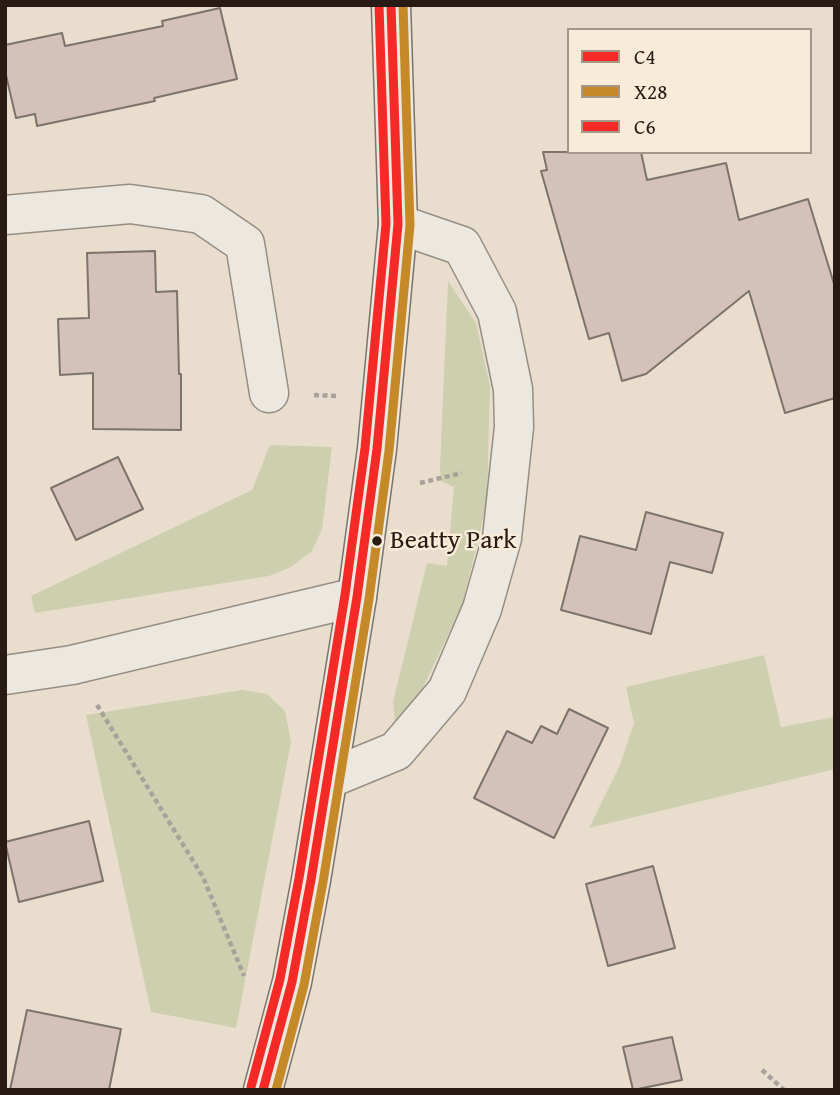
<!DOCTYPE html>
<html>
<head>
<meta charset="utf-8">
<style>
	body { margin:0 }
	#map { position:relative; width:840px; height:1095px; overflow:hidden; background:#e9decd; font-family:"Gentium Book Plus",serif }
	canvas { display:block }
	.frame { position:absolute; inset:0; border:7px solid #281a14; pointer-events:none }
	.legend { position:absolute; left:567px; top:28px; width:245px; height:126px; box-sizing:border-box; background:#f8ebd7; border:2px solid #a59789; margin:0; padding:9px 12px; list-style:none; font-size:21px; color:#281a14 }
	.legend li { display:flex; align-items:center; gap:14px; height:35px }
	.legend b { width:35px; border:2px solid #a59789 }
</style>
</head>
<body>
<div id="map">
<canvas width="840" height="1095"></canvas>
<div class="frame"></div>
<ul class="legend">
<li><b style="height:9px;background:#f52a26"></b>C4</li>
<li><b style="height:9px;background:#c58a27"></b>X28</li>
<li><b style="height:9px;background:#f52a26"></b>C6</li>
</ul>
</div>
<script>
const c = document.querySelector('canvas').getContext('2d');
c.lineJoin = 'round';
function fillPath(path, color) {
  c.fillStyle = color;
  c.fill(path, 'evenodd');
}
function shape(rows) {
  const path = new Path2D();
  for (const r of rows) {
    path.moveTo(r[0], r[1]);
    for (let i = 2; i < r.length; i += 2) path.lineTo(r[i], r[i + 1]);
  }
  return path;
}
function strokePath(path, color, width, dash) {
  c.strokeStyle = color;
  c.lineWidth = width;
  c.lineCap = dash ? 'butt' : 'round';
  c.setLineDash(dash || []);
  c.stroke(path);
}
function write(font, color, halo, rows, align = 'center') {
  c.font = font + ' "Gentium Book Plus",serif';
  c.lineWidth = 5;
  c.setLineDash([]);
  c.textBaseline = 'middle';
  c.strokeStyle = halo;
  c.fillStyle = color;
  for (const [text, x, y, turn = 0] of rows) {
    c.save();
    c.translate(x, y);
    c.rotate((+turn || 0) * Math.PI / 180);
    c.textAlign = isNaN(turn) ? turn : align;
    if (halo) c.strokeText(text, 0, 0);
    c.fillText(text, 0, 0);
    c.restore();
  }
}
const green = shape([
	[448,281,476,323,490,386,487,503,462,606,418,698,395,724,393,702,427,563,447,566,454,487,441,481,440,466],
	[270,445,332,447,322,529,312,551,291,567,269,576,35,613,31,596,252,490],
	[764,655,781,727,835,717,835,769,589,828,620,765,634,723,626,687],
	[242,690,267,694,285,711,291,742,236,1028,151,1012,86,715]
]);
const building = shape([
	[220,8,237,79,154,98,155,101,37,126,35,114,16,118,5,71,5,45,62,33,65,46,163,26,162,21,220,8],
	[543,152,641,152,647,180,726,163,739,220,808,199,835,287,835,398,785,413,749,291,646,374,622,381,609,333,589,339,541,171,547,170,543,152],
	[155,251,156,292,177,291,179,374,181,374,181,430,93,429,93,373,60,375,58,319,89,318,87,253,155,251],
	[118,457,143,509,76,540,51,488,118,457],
	[646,512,723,533,712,573,670,562,651,634,561,610,580,536,636,550,646,512],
	[569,709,608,728,554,838,474,798,507,731,532,743,541,726,557,734,569,709],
	[89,821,103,881,19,902,5,842,89,821],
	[653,866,675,948,608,966,586,884,653,866],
	[27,1010,121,1029,109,1090,10,1090,27,1010],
	[672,1037,682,1080,633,1090,623,1047,672,1037]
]);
const path = shape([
	[314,395,336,396],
	[420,483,462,473],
	[97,705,203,877,244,976],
	[762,1070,784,1090]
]);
const minor = shape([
	[5,215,130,204,201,214,245,244,269,393],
	[5,675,72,665,357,597],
	[328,779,396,751,447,691,482,609,502,538,514,427,513,389,497,312,462,246,398,224]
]);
const secondary = shape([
	[263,1090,292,982,311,880,357,597,377,449,398,224,391,5]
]);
const bus1 = shape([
	[263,1090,292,982,311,880,357,597,377,449,398,224,391,5]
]);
const bus2 = shape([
	[276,1090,304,985,323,882,369,599,389,451,410,225,403,5]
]);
const bus3 = shape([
	[251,1087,280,979,299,878,345,595,365,448,386,224,379,5]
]);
const markers = [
	[377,541,6,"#281a14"]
];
const busNames = [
	["Beatty Park",390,541]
];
fillPath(green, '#cecfaf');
fillPath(building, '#d4c1b7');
strokePath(building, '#7c746b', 2);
strokePath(minor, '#968e84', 41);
strokePath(secondary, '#7c746b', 41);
strokePath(path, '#a8a29b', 4.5, [5, 3.5]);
strokePath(minor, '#ece7df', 38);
strokePath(secondary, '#ece7df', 38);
strokePath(bus1, '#f52a26', 9);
strokePath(bus2, '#c58a27', 9);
strokePath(bus3, '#f52a26', 9);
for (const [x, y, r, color] of markers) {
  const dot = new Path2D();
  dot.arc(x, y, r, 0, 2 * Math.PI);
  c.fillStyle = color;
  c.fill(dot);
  strokePath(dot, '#f8ebd7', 2.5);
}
write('26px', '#281a14', '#f8ebd7', busNames, 'left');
</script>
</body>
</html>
